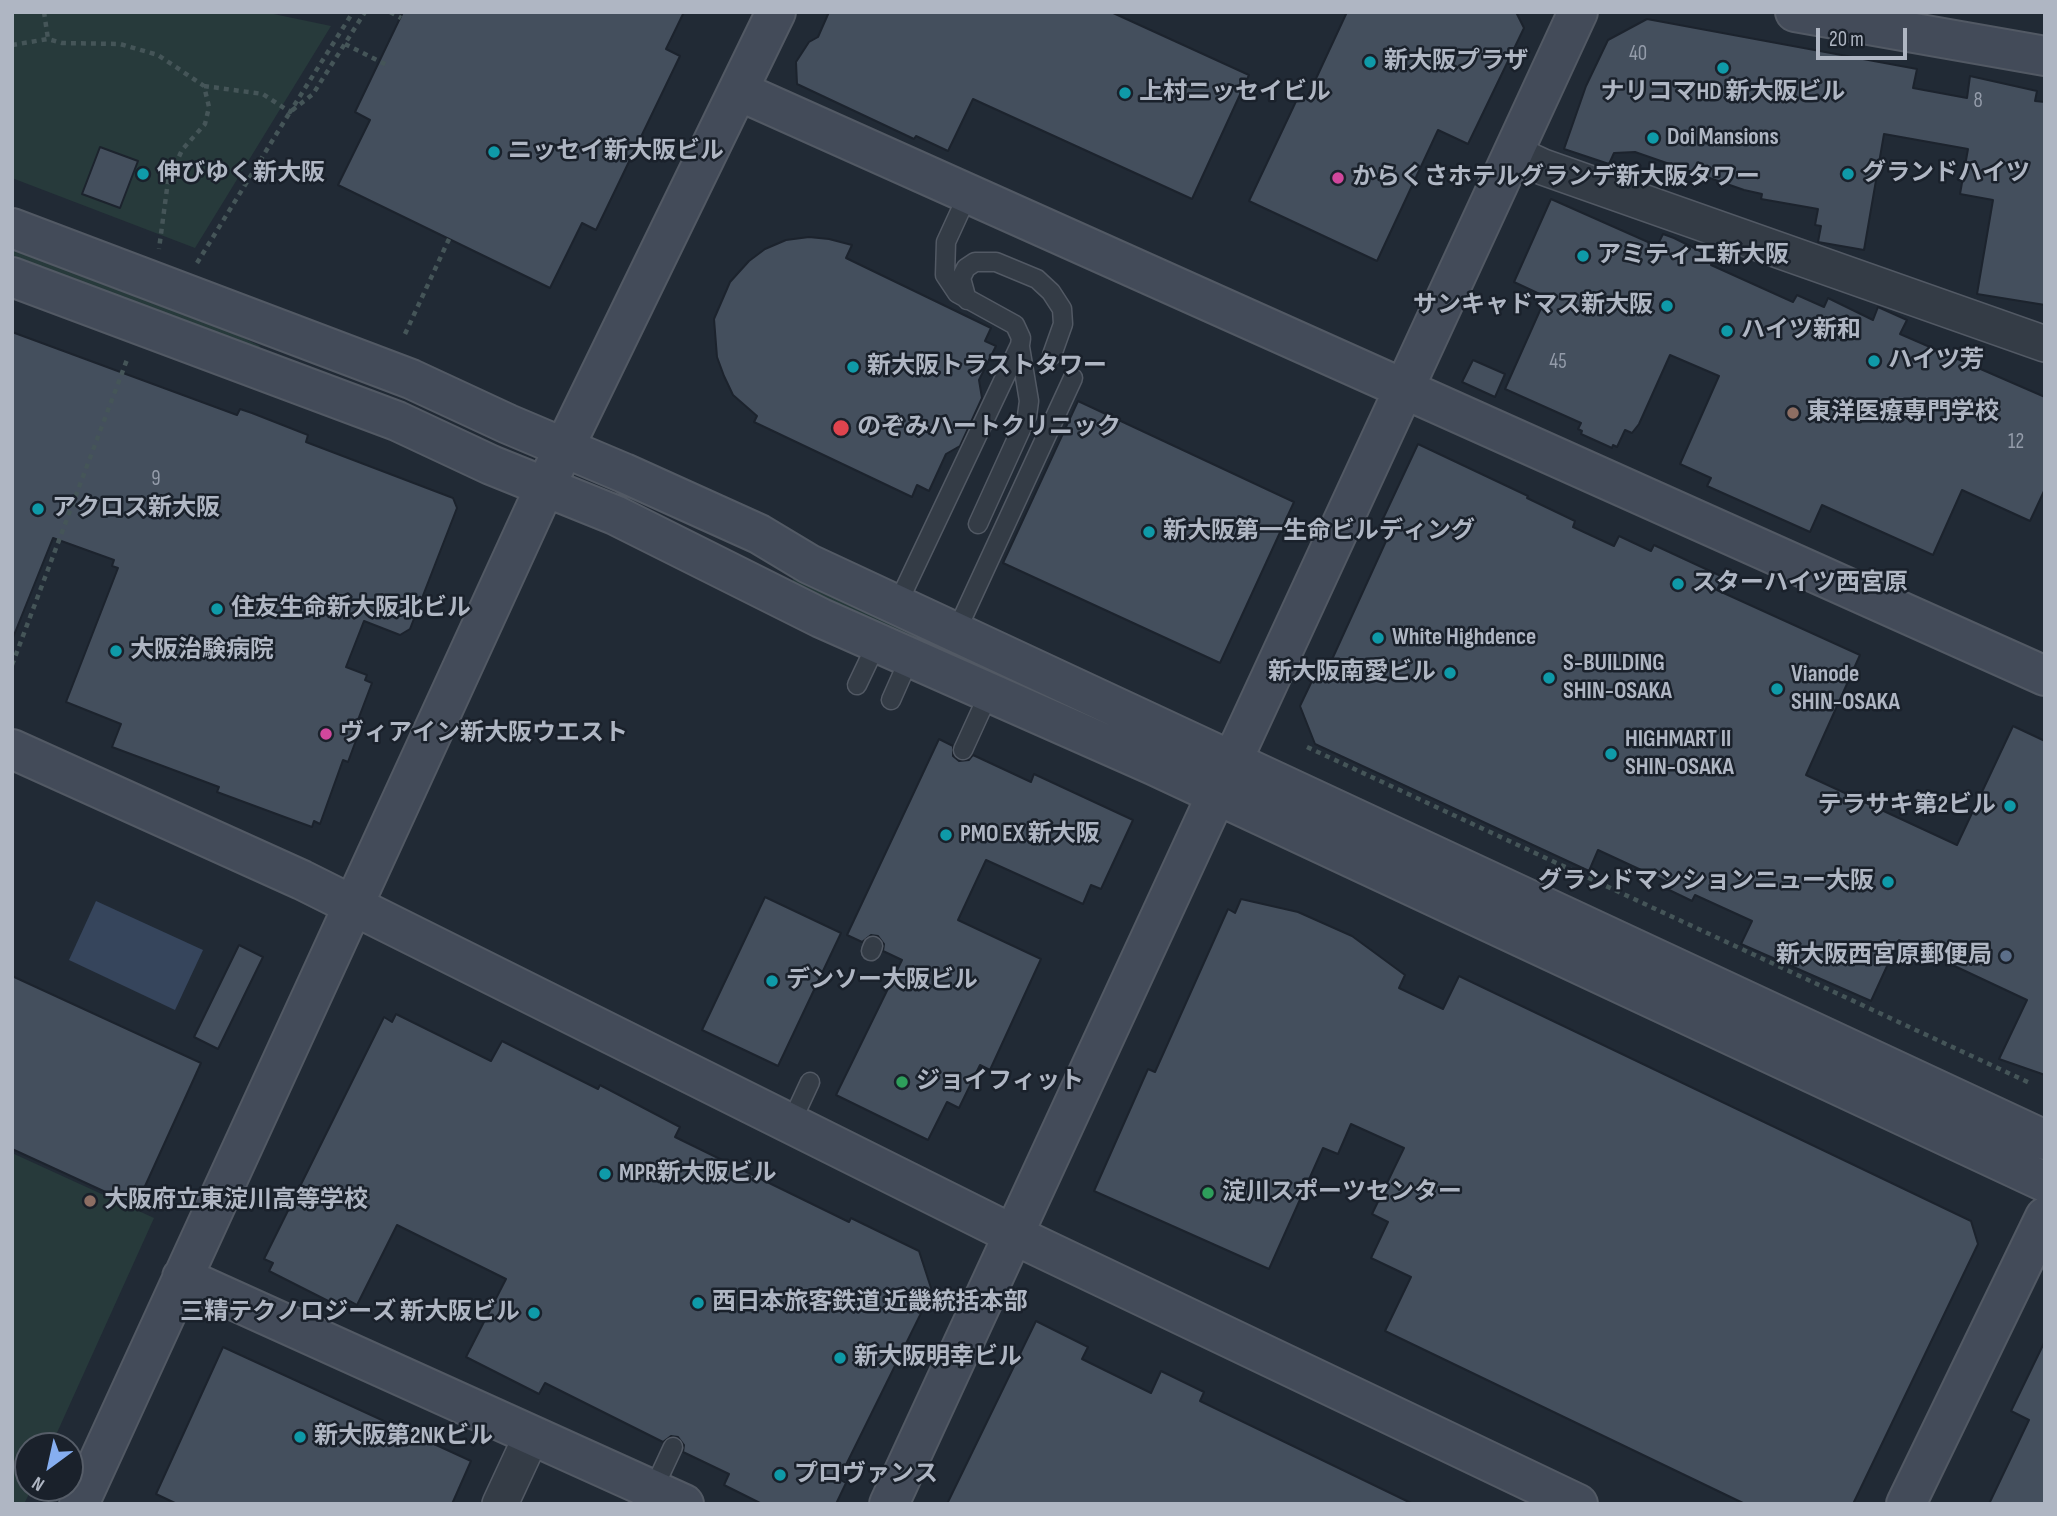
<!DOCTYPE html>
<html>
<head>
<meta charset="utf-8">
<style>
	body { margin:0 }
	#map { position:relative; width:2057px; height:1516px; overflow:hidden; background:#212a35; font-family:"Sofia Sans Condensed",sans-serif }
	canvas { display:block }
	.frame { position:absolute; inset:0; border:14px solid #afb6c3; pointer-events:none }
	.north { position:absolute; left:14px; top:1432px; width:70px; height:70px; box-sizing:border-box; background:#1a212b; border:2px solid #565d68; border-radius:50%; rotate:213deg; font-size:19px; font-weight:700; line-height:28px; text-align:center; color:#afb6c3 }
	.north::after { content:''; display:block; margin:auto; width:24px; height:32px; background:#86aef0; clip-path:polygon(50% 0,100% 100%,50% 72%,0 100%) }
	.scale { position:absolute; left:1816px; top:28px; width:91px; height:32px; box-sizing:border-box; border:4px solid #afb6c3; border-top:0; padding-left:9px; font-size:21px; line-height:24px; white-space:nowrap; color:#afb6c3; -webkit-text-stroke:5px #1a212b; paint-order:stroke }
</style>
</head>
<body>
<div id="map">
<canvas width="2057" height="1516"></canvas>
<div class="frame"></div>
<div class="north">N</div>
<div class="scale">20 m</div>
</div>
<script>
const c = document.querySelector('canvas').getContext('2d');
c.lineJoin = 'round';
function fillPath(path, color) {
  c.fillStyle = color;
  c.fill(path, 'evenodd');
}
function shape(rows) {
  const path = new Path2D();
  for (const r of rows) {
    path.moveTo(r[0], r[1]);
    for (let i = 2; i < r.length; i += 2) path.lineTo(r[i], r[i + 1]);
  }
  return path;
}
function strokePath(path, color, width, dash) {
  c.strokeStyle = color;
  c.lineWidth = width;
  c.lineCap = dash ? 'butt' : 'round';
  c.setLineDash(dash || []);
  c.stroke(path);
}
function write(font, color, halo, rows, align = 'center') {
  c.font = font + ' "Sofia Sans Condensed","Noto Sans JP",sans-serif';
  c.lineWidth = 5;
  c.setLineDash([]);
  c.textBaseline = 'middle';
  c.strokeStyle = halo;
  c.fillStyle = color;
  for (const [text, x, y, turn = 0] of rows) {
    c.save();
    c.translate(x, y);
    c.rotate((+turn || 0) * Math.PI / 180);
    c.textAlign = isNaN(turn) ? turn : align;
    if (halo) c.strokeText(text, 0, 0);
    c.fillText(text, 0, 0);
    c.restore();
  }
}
const green = shape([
	[12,12,264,12,331,26,195,248,12,178],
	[12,247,194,314,260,346,257,352,12,255],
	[794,577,1147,741,1145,747,814,594,792,582],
	[12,1153,154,1218,51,1446,28,1446,28,1488,32,1488,24,1504,12,1504]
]);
const water = shape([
	[96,901,203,950,175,1010,69,960]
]);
const building = shape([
	[403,12,684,12,666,49,680,56,596,230,582,223,550,288,338,185,370,120,355,112,403,12],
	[829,12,1111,12,1249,75,1192,199,973,99,948,151,916,136,914,139,797,84,796,62,809,42,818,37,829,12],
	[1347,12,1516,12,1524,28,1468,144,1438,130,1377,261,1249,201,1299,95,1307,98,1347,12],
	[1647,19,1917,69,1913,88,1967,98,1970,76,2037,91,2035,101,2045,102,2045,305,1977,294,1993,200,1960,194,1968,149,1884,134,1864,250,1818,242,1821,226,1815,225,1818,209,1761,199,1762,194,1744,190,1635,152,1614,153,1609,164,1564,149,1586,86,1608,40,1647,19],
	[100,147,138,161,120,208,82,194,100,147],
	[1551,199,1657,246,1663,234,1674,238,1714,258,1711,265,1793,302,1797,295,1824,307,1828,298,1873,320,1878,307,1907,320,1900,334,2045,397,2045,489,2030,521,1962,490,1933,555,1822,505,1810,532,1707,486,1711,478,1680,464,1719,376,1670,355,1639,424,1632,433,1625,430,1617,447,1613,445,1612,448,1581,434,1582,431,1578,429,1581,423,1505,389,1546,297,1514,282,1551,199],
	[809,237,829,239,852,245,846,258,991,328,985,341,996,346,979,380,982,398,960,446,946,454,929,491,917,485,912,497,754,422,757,416,733,395,724,376,717,357,714,319,730,282,749,261,765,249,786,240,809,237],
	[12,332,237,415,240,409,252,413,308,435,306,442,453,498,457,508,410,629,400,635,364,621,346,667,367,675,365,680,372,683,353,733,358,735,348,762,343,760,320,824,314,821,312,827,290,819,217,792,219,787,112,747,121,724,66,702,118,568,112,566,114,560,53,538,12,640,12,332],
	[1473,360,1505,374,1495,397,1462,382,1473,360],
	[1078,401,1294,502,1220,663,1003,563,1078,401],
	[1418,444,1528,496,1527,498,1575,521,1573,527,1614,546,1619,536,1651,551,1654,545,1723,577,1717,590,1860,655,1806,775,1957,845,2013,726,2045,741,2045,1075,1999,1059,2027,1000,1899,940,1871,1001,1741,944,1752,921,1695,895,1692,901,1665,888,1667,882,1598,850,1589,871,1315,744,1300,706,1321,662,1329,666,1392,528,1381,523,1418,444],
	[939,739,953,746,953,756,959,761,969,760,973,755,1031,782,1034,774,1133,820,1101,889,1091,885,1083,904,986,860,958,920,1041,959,990,1070,980,1065,959,1108,947,1102,928,1140,836,1095,902,960,883,951,884,944,878,936,871,935,862,942,847,935,939,739],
	[765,897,841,933,778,1066,702,1030,765,897],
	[1241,899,1298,912,1352,936,1405,975,1399,988,1443,1009,1459,976,1971,1221,1978,1244,1853,1504,1745,1504,1385,1331,1411,1277,1371,1258,1388,1222,1372,1214,1404,1148,1351,1124,1338,1154,1323,1148,1269,1269,1094,1191,1148,1069,1155,1072,1228,909,1235,913,1241,899],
	[239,945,263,957,218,1049,194,1037,239,945],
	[12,976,201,1063,136,1206,12,1149,12,976],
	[396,1014,491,1061,502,1041,598,1089,600,1085,680,1127,675,1137,849,1222,851,1218,919,1251,932,1291,839,1479,846,1483,836,1504,762,1504,724,1485,729,1474,683,1452,684,1445,678,1437,671,1436,663,1442,545,1383,539,1394,466,1357,506,1279,397,1225,357,1305,348,1300,344,1309,269,1271,273,1263,264,1259,384,1017,392,1022,396,1014],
	[1036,1321,1088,1347,1082,1359,1151,1393,1161,1371,1204,1392,1200,1401,1413,1504,947,1504,1036,1321],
	[2045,1341,2045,1504,1989,1504,2029,1420,2011,1411,2045,1341],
	[223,1347,471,1461,452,1504,177,1504,156,1494,223,1347]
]);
const path = shape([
	[44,12,48,39],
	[390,12,401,18],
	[345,44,389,66],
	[12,45,48,39,62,43,120,44,158,55,204,86,209,107,205,124,182,150,168,181,159,249],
	[204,86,263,94,290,112,353,12],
	[197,263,290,112,313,94,365,12],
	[405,334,449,239],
	[12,665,128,357],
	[1307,747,2032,1084]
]);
const lane = shape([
	[967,300,961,278,966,268,975,262,996,262,1037,279,1051,292,1062,309,1063,324,1052,355],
	[978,524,1027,416,1029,401,1020,347],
	[897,605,1020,345,1021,338,1015,325,957,293,945,275,946,242,968,194],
	[956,632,1073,378],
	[857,685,877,643],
	[891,700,910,657],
	[963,750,989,693],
	[871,951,873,946],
	[790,1125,810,1082],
	[653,1490,673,1447]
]);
const street = shape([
	[1513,153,1543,167,2045,344],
	[500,1504,532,1435]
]);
const secondary = shape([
	[1795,12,2045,56],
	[739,91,2045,676],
	[12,228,411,379,508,424,624,473,759,534,809,564,897,605,2045,1140],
	[12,277,397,421,491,465,615,515,821,618,1153,765,2045,1182],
	[12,749,302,880,1012,1234,1578,1504],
	[182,1277,684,1504],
	[79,1504,545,487,776,12],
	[889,1504,1578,12],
	[1906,1504,2045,1217]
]);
const markers = [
	[1370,62,7,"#0f9aa8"],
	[1723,68,7,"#0f9aa8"],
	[1125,93,7,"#0f9aa8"],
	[1653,138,7,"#0f9aa8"],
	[494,152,7,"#0f9aa8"],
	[143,174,7,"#0f9aa8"],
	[1848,174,7,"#0f9aa8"],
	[1338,178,7,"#d1479c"],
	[1583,256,7,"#0f9aa8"],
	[1667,306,7,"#0f9aa8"],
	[1727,331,7,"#0f9aa8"],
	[1874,361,7,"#0f9aa8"],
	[853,367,7,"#0f9aa8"],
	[1793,413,7,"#8d6e63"],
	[841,428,9,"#e0444e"],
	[38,509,7,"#0f9aa8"],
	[1149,532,7,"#0f9aa8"],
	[1678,584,7,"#0f9aa8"],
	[217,609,7,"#0f9aa8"],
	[1378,638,7,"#0f9aa8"],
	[116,651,7,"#0f9aa8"],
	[1450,673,7,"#0f9aa8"],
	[1549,678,7,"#0f9aa8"],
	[1777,689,7,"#0f9aa8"],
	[326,734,7,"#d1479c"],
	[1611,754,7,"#0f9aa8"],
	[2010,806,7,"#0f9aa8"],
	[946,835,7,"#0f9aa8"],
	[1888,882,7,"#0f9aa8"],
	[2006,956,7,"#5c6f8a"],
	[772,981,7,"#0f9aa8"],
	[902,1082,7,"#2e9e5b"],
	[605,1174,7,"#0f9aa8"],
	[1208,1193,7,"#2e9e5b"],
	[90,1201,7,"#8d6e63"],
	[698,1303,7,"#0f9aa8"],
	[534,1313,7,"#0f9aa8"],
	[840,1358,7,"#0f9aa8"],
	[300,1437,7,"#0f9aa8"],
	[780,1475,7,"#0f9aa8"]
];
const numberNames = [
	["40",1638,55],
	["8",1978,102],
	["45",1558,363],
	["12",2016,443],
	["9",156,480]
];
const poiNames = [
	["新大阪プラザ",1384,62],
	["上村ニッセイビル",1139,93],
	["ナリコマHD 新大阪ビル",1723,93,"center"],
	["Doi Mansions",1667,138],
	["ニッセイ新大阪ビル",508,152],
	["伸びゆく新大阪",157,174],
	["グランドハイツ",1862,174],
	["からくさホテルグランデ新大阪タワー",1352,178],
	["アミティエ新大阪",1597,256],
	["サンキャドマス新大阪",1653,306,"right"],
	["ハイツ新和",1741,331],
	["ハイツ芳",1888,361],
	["新大阪トラストタワー",867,367],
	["東洋医療専門学校",1807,413],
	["のぞみハートクリニック",857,428],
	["アクロス新大阪",52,509],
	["新大阪第一生命ビルディング",1163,532],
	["スターハイツ西宮原",1692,584],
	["住友生命新大阪北ビル",231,609],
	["White Highdence",1392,638],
	["大阪治験病院",130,651],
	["S-BUILDING",1563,664],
	["SHIN-OSAKA",1563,692],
	["新大阪南愛ビル",1436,673,"right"],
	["Vianode",1791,675],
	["SHIN-OSAKA",1791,703],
	["ヴィアイン新大阪ウエスト",340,734],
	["HIGHMART II",1625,740],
	["SHIN-OSAKA",1625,768],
	["テラサキ第2ビル",1996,806,"right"],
	["PMO EX 新大阪",960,835],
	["グランドマンションニュー大阪",1874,882,"right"],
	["新大阪西宮原郵便局",1992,956,"right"],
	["デンソー大阪ビル",786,981],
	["ジョイフィット",916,1082],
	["MPR新大阪ビル",619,1174],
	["淀川スポーツセンター",1222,1193],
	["大阪府立東淀川高等学校",104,1201],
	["西日本旅客鉄道 近畿統括本部",712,1303],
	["三精テクノロジーズ 新大阪ビル",520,1313,"right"],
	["新大阪明幸ビル",854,1358],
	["新大阪第2NKビル",314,1437],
	["プロヴァンス",794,1475]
];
fillPath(green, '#273a3b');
fillPath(water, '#36455c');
fillPath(building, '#444f5d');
strokePath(building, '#1c232d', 2);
strokePath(lane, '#525964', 21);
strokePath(street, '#525964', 38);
strokePath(secondary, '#525964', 42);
strokePath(path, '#455558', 4.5, [5, 5]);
strokePath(lane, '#343c46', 18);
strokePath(street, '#343c46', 35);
strokePath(secondary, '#434b59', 38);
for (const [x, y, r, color] of markers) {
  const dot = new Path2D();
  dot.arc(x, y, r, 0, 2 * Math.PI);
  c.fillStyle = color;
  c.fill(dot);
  strokePath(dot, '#1a212b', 2.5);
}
write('21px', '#949caa', null, numberNames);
write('bold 24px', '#afb6c3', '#1a212b', poiNames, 'left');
</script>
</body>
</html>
